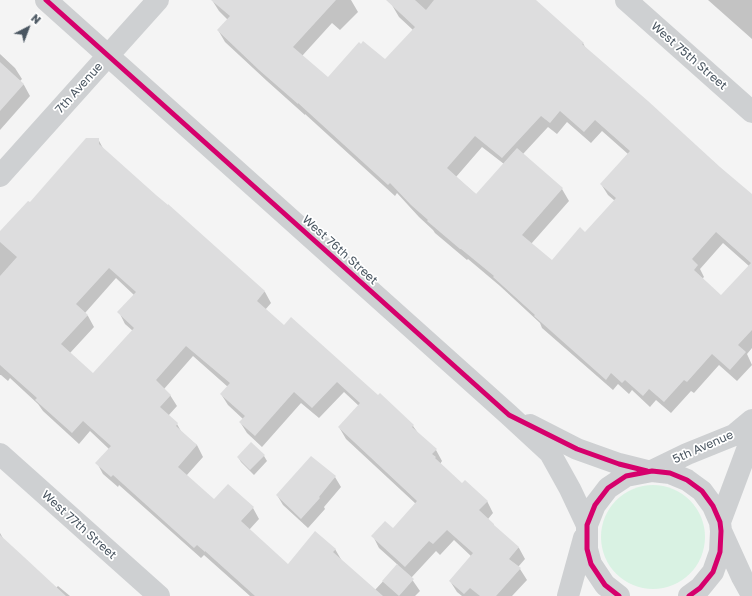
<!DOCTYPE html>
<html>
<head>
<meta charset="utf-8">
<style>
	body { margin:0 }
	#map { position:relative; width:752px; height:596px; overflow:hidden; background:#f4f4f4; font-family:"Golos Text",sans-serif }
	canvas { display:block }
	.north { position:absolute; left:8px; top:8px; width:40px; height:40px; -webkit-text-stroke:3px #fff; paint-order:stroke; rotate:42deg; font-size:11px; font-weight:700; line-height:16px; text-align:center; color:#4a5661 }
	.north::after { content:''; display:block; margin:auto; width:14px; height:18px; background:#4a5661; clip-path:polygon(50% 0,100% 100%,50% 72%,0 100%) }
</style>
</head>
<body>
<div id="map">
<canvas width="752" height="596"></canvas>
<div class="north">N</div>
</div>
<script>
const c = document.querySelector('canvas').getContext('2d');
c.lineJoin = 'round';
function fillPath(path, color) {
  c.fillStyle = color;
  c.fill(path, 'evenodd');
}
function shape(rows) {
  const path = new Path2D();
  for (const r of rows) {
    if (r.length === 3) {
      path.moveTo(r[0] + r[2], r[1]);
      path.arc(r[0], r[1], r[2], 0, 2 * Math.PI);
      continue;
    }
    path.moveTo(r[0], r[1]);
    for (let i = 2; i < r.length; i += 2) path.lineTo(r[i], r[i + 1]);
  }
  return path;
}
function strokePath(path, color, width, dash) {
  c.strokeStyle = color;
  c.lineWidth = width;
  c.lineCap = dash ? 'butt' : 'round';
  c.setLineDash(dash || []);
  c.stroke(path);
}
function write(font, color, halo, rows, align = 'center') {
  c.font = font + ' "Golos Text",sans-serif';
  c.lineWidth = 3.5;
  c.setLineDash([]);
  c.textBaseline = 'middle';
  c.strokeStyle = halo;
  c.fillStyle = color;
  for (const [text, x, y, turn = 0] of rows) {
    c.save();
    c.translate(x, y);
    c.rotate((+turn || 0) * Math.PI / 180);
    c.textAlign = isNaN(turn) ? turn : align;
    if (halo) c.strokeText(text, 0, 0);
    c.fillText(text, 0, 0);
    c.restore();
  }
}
const green = shape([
	[653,537,52]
]);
const shadow = shape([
	[212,0,351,0,358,12,340,30,332,23,302,56,328,78,385,61,413,30,399,17,392,5,397,0,534,0,583,43,586,49,752,196,752,348,747,354,752,365,737,381,719,365,694,393,691,391,671,413,656,400,650,407,632,390,629,394,618,384,613,390,542,328,540,323,500,286,468,259,467,260,435,233,433,230,419,217,397,193,395,196,305,114,305,115,267,81,225,42,218,30,228,20,219,11],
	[567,122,591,143,602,131,628,154,601,184,608,195,615,201,585,234,552,262,531,244,569,201,562,189,523,154,548,127,557,134],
	[482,147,504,164,477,195,456,177],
	[723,243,749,266,721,296,702,279,704,277,700,269],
	[708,0,752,0,752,39],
	[0,54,15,68,22,79,20,81,24,85,30,96,0,130],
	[98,139,104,150,155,196,168,206,265,292,271,303,265,310,284,327,378,397,413,426,418,433,436,450,442,461,440,464,462,484,487,501,493,513,488,519,495,527,519,548,525,559,518,567,520,569,527,580,512,596,462,596,457,592,450,581,472,557,454,540,440,555,436,551,411,578,420,591,415,596,250,596,204,555,201,558,119,485,118,487,103,474,97,463,109,449,90,431,79,444,43,411,38,404,10,378,8,381,1,375,0,375,0,232],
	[116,278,134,295,119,312,125,324,133,331,93,374,70,353,94,327,88,316,85,313],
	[193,356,228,387,221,394,228,405,243,419,240,422,247,433,262,447,301,403,319,418,344,392,359,406,339,427,346,439,416,504,393,529,373,536,379,548,398,565,375,590,342,561,335,549,288,565,249,530,259,519,253,508,214,501,186,476,203,457,197,445,182,433,177,424,168,416,177,406,170,395,164,389],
	[264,456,267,461,254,475,241,462,238,457],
	[335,477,341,487,324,507,325,509,308,528,283,505,277,495],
	[0,533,4,540,56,588,58,586,70,596,0,596]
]);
const building = shape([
	[211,0,336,0,293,47,328,77,359,42,361,44,363,41,385,59,415,27,386,0,415,0,426,10,434,0,536,0,584,43,582,44,648,101,720,167,752,194,752,330,738,345,746,352,730,370,712,354,687,382,684,380,664,402,649,389,643,396,625,380,622,383,611,373,606,380,534,316,535,315,493,277,494,276,461,249,460,249,427,221,428,220,411,205,390,183,388,185,298,103,298,104,259,70,217,30,230,16],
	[560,111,584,132,595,120,630,151,600,184,616,198,585,232,580,227,552,260,522,235,563,188,517,148,476,194,447,168,475,136,502,158,541,116,550,123],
	[716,232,751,263,721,295,694,270,698,265,692,259],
	[0,62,24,84,0,111],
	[86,138,99,138,99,144,156,195,168,205,168,204,265,291,257,301,284,325,291,317,378,395,380,393,414,425,412,427,437,449,432,454,436,457,435,458,462,483,465,480,488,501,479,510,494,524,494,525,519,547,509,559,521,568,496,596,480,596,470,588,464,594,449,581,473,553,447,530,433,544,429,541,405,567,371,536,385,521,393,528,417,501,338,427,360,403,337,382,312,408,294,392,255,436,239,422,245,416,220,394,230,383,186,346,156,380,171,395,160,407,178,423,176,426,197,445,178,467,214,499,228,484,254,507,241,521,288,564,315,531,336,549,333,552,383,596,255,596,205,551,205,552,197,545,194,548,113,475,111,477,95,463,111,446,83,421,72,433,35,400,37,398,0,365,0,276,17,257,0,242,0,231,28,201,30,202],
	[109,268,136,292,117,312,134,328,93,373,61,344,88,315,76,304],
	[251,442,265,455,250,470,237,457],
	[311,456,336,476,319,497,320,498,301,519,276,495],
	[0,535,24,557,66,596,0,596],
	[397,564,414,579,399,596,382,581]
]);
const minor = shape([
	[46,0,509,415,550,453,570,489,587,525],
	[626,0,752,112],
	[0,176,158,0],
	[530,425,577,449,619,464,647,471],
	[0,454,159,596],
	[652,471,687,454,734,435,752,420],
	[720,522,748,447,752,442],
	[722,533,742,577,752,595],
	[568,596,584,538],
	[619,596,605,585,591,564,587,549,587,525,595,505,608,488,626,476,652,471,670,473,687,480,702,491,713,506,720,522,721,531,720,552,713,572,700,588,689,596]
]);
const cycleway = shape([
	[46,0,509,415,577,449,619,464,647,471],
	[619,596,605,585,591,564,587,549,587,525,595,505,608,488,626,476,652,471,670,473,687,480,702,491,713,506,720,522,721,531,720,552,713,572,700,588,689,596]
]);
const streetNames = [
	["West 75th Street",689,56,41],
	["7th Avenue",79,88,-48],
	["West 76th Street",340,250,42],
	["5th Avenue",703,447,-24],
	["West 77th Street",79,525,42]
];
fillPath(green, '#d9f2e3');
fillPath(shadow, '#0003');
fillPath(building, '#ddddde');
strokePath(minor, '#ced0d2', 22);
strokePath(cycleway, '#d6006c', 5);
write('12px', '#4a5661', '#fff', streetNames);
</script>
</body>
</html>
